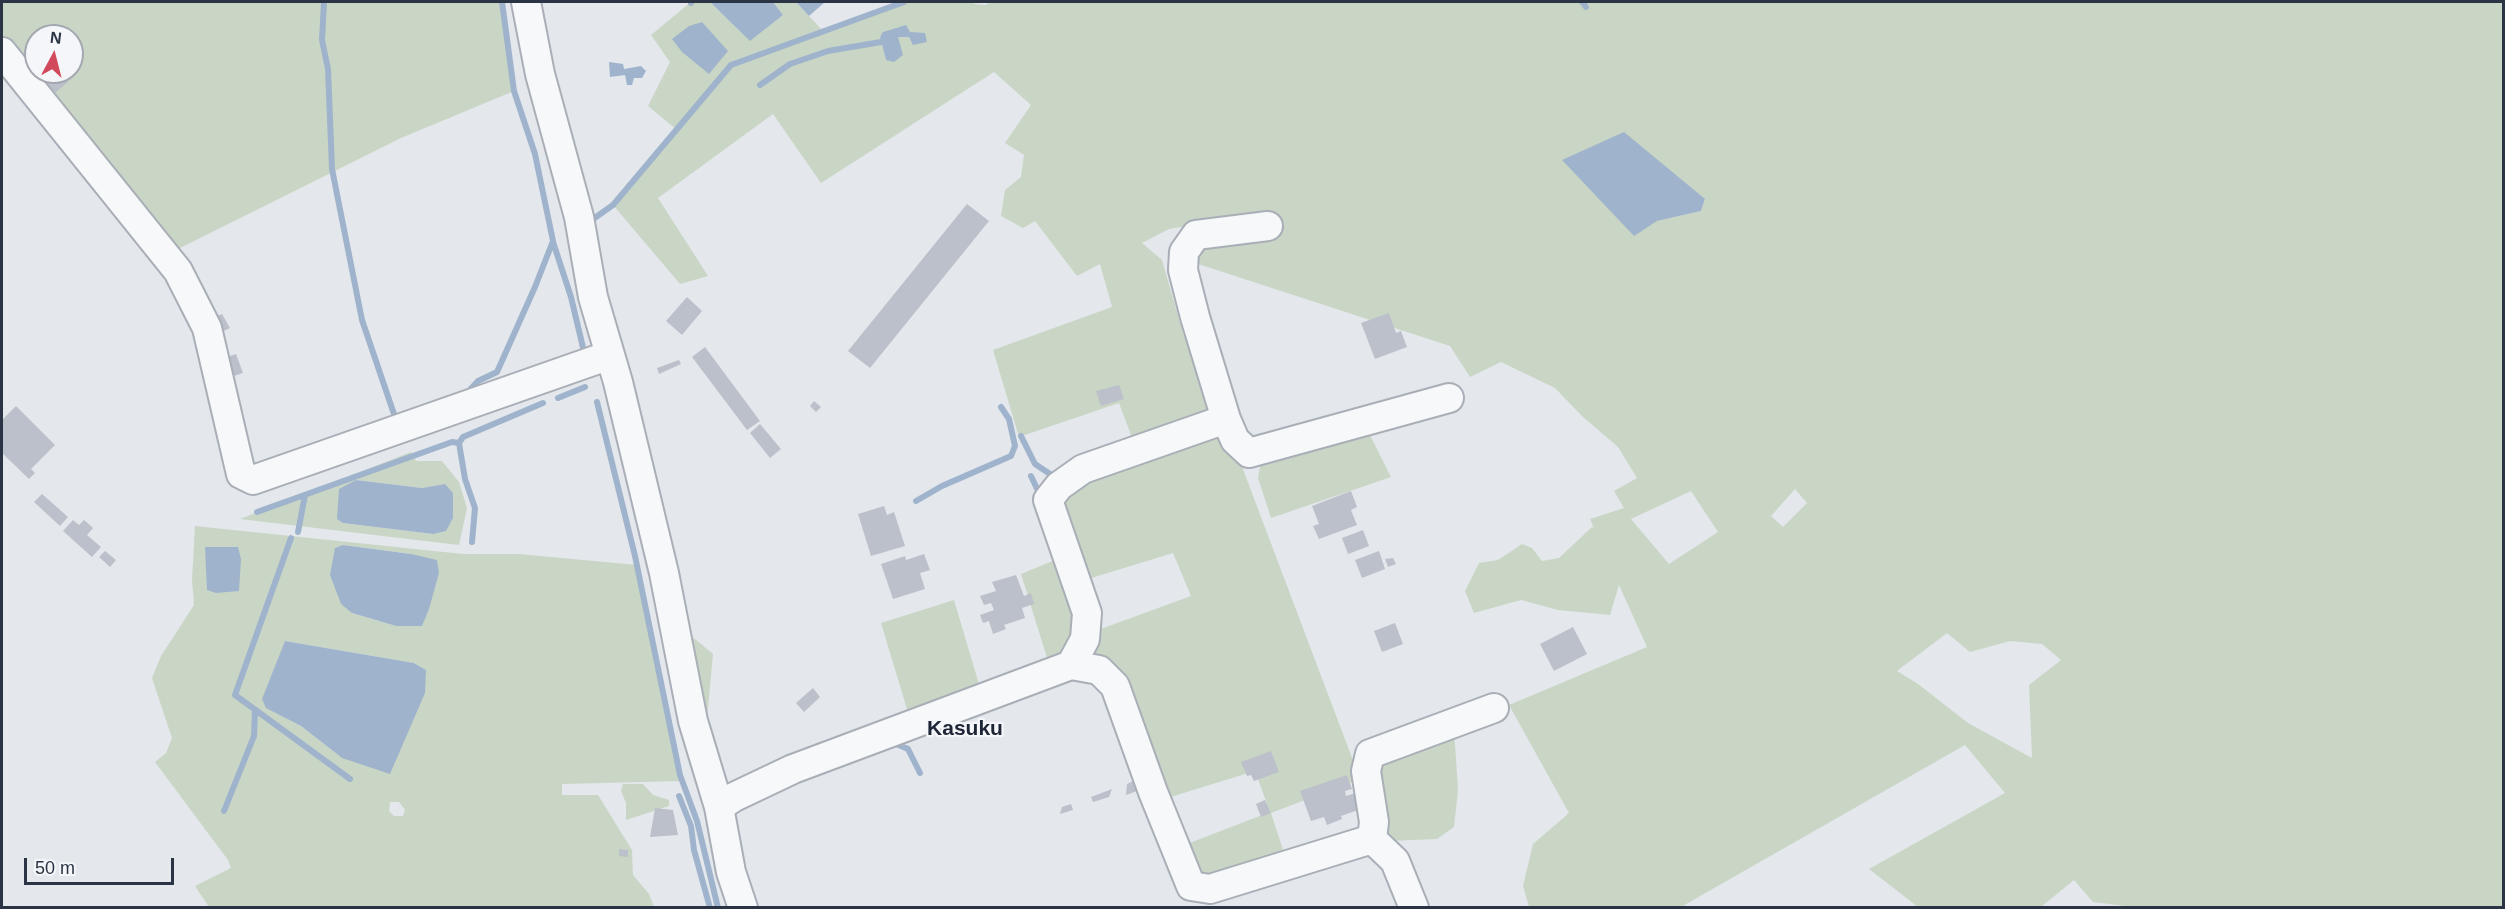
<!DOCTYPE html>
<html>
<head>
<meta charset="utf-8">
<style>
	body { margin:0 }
	#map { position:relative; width:2505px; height:909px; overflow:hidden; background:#e4e7ec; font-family:Helvetica,sans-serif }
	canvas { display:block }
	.frame { position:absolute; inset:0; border:3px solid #2b3445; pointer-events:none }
	.north { position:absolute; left:24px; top:24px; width:60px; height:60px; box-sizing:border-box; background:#f4f6f9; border:2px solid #a4a8b1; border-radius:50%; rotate:7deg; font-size:16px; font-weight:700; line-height:24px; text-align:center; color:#2b3445 }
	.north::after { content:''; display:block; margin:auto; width:21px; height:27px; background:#d1495b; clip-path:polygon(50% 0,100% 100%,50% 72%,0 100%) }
	.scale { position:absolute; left:24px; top:858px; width:150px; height:27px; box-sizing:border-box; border:3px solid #2b3445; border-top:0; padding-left:8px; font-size:18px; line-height:21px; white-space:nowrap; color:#2b3445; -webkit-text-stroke:4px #f4f6f9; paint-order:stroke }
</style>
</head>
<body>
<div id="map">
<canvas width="2505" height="909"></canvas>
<div class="frame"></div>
<div class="north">N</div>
<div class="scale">50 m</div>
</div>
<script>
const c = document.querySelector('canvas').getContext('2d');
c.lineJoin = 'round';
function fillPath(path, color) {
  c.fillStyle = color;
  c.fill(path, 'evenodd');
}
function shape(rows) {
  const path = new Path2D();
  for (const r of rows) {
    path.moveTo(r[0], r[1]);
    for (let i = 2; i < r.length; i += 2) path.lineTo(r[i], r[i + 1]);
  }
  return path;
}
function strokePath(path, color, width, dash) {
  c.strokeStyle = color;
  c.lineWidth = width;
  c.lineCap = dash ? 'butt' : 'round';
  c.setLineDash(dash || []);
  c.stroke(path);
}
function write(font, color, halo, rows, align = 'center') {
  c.font = font + ' Helvetica,sans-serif';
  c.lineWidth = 4.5;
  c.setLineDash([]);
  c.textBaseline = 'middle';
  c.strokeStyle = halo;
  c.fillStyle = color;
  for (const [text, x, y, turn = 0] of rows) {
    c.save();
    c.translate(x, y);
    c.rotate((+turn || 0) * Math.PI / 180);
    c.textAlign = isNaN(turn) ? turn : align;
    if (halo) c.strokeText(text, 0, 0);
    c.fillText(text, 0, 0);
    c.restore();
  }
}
const green = shape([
	[2,2,502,2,514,91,401,138,156,260,2,63],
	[36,36,72,36,72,72,36,72],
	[691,2,710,2,750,40,783,15,773,2,796,2,823,31,904,2,975,2,974,4,986,5,990,2,2503,2,2503,907,2134,907,2093,902,2074,880,2041,907,1918,907,1869,869,2005,793,1965,745,1681,907,1529,907,1523,886,1533,844,1569,813,1509,705,1647,647,1619,585,1610,615,1558,610,1521,600,1474,613,1465,591,1479,563,1498,560,1522,544,1532,548,1542,561,1559,558,1592,527,1594,528,1590,519,1624,508,1614,491,1637,478,1618,447,1582,416,1555,388,1501,362,1470,377,1450,346,1192,262,1205,241,1231,219,1169,229,1142,243,1162,260,1183,333,1212,416,1134,443,1119,403,1019,437,993,350,1112,307,1100,264,1077,276,1035,221,1023,228,1001,216,1005,190,1021,177,1024,155,1005,143,1031,105,994,72,821,183,773,114,658,198,708,276,680,284,613,205,677,130,648,106,670,62,651,35],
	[925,33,909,37,898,37,886,60,880,37],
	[1705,199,1701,211,1657,221],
	[1795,489,1807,503,1783,527,1771,516],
	[1691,491,1718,532,1669,564,1631,519],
	[1947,633,1970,652,2010,641,2042,644,2061,660,2029,685,2032,758,1968,723,1918,684,1897,671],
	[1217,430,1238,456,1360,779,1271,813,1286,859,1202,883,1187,844,1270,812,1255,771,1164,799,1123,683,1082,660,1098,630,1191,596,1173,553,1085,580,1060,506,1065,492],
	[1368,431,1391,477,1271,518,1258,478,1261,462],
	[411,452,416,461,442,461,459,482,467,508,459,545,240,519],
	[356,480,422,488,445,484,433,534,343,523],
	[195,526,463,554,519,554,637,565,682,781,562,784,562,795,598,795,632,850,633,875,649,894,654,907,209,907,195,886,231,868,228,860,155,762,166,753,172,738,152,678,161,656,194,605,192,580],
	[343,545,411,554,422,626,396,626,352,613],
	[285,641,414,663,426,670,342,758,301,726,267,708],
	[390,802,399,802,405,810,403,816,394,816,389,811],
	[1060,558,1080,615,1078,641,1049,664,1021,574],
	[954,600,981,691,910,719,881,623],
	[667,629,695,639,713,654,706,730],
	[1454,729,1458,790,1454,827,1437,839,1389,841,1379,831,1376,759],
	[623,784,643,784,653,795,669,800,669,806,626,820,626,803,621,791]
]);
const water = shape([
	[710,2,773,2,783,15,750,41],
	[796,2,825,2,809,16],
	[702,22,728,51,709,74,682,52,672,39,689,26],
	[906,25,910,32,925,33,927,42,913,45,909,37,898,37,903,55,894,62,886,60,880,37,883,32],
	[609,62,623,64,624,69,641,66,646,71,642,78,634,78,632,85,627,85,625,75,610,77],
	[1624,132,1705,199,1701,211,1657,221,1634,236,1562,160],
	[356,480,422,488,445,484,453,493,453,518,446,531,433,534,343,523,337,519,339,489],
	[343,545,411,554,437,560,439,573,429,609,422,626,396,626,352,613,341,604,330,575,335,548],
	[205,547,238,547,241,559,239,591,216,593,207,590],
	[285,641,414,663,426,670,425,693,390,774,342,758,301,726,266,708,262,699]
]);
const stream = shape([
	[324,2,322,40,328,69,332,169,362,320,395,417],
	[1582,2,1586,7],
	[691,3,691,2],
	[760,85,790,64,828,51,881,42],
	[589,222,613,205,731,65,904,2],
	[553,242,571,297,585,356],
	[466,394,478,381,497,372,535,287,553,241,535,154,514,91,502,2],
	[558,398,585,387],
	[597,402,635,556,680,775,697,821,718,908],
	[1021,436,1035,464,1053,476,1057,475],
	[1031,476,1040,495],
	[916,501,942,486,1011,456,1015,446,1009,419,1001,407],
	[257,512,452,442,459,443],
	[298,532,305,495],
	[291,538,235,695,350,779],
	[472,542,475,508,465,479,459,443,463,437,543,403],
	[894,743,908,749,920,773],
	[679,796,691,826,694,850,710,908],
	[224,811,254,736,255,710]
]);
const building = shape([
	[48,72,59,72,68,82,55,93,41,78],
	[967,204,989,221,870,368,848,351],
	[687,297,702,311,682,335,666,321],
	[1389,313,1396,333,1401,331,1407,347,1375,359,1361,323],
	[222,314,230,328,218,334,210,319],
	[705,347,760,421,747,430,692,357],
	[236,354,243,373,228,378,221,359],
	[679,360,681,364,659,374,657,368],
	[1119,385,1124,399,1101,406,1096,391],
	[814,401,821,407,816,412,810,406],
	[16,406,55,445,31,469,35,473,29,479,2,453,2,420],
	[760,424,781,449,770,458,750,433],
	[1351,491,1357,507,1351,510,1357,525,1319,539,1313,526,1319,524,1312,506],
	[42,494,68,517,60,526,34,502],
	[884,506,887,515,894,512,905,546,871,556,858,514],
	[73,520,79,525,84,520,93,528,87,535,101,547,92,557,63,531],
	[1363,530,1369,546,1348,554,1342,538],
	[105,551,116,560,110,567,99,557],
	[1379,551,1385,569,1362,578,1355,560],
	[924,554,930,570,920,573,925,589,893,599,881,564,905,556,906,560],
	[1393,558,1396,564,1388,567,1385,559],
	[1016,575,1024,596,1031,593,1034,604,1022,608,1025,618,1004,625,1006,629,993,634,989,621,983,623,980,615,994,610,991,603,984,605,980,596,996,591,992,582],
	[1395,623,1403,644,1382,652,1374,631],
	[1573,627,1587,654,1554,671,1540,644],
	[813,688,820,697,804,712,796,703],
	[1271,751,1279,772,1254,781,1251,775,1247,776,1241,762],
	[1347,775,1352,789,1345,791,1346,796,1356,793,1361,809,1341,816,1342,819,1327,825,1324,817,1311,821,1300,791],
	[1138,779,1137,791,1126,795,1127,784],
	[1112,789,1109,797,1093,802,1091,797],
	[1265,800,1271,813,1261,817,1256,804],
	[1071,804,1073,810,1060,814,1062,807],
	[655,808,673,810,678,835,650,837],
	[619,849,628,850,628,857,619,856]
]);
const minor = shape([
	[526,2,540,74,579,217,593,297,618,382,664,573,693,721,719,807,731,872,743,908],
	[2,52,178,271,207,328,241,474,253,480,610,355],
	[1226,419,1195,317,1183,270,1184,252,1196,235,1268,226],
	[1071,665,1085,639,1087,613,1048,500,1059,486,1083,469,1226,419,1235,440,1249,453,1449,398],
	[719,807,734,797,793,769,1071,665,1099,670,1115,686,1153,792,1191,886,1210,889,1372,839,1374,822,1366,771,1370,754,1494,708],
	[1372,839,1395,861,1414,908]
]);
const quarterNames = [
	["Kasuku",965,729]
];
fillPath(green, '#c9d6c5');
fillPath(water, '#9fb4cc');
strokePath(stream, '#9fb4cc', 6);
fillPath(building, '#bbc0ca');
strokePath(minor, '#a9aeb7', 32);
strokePath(minor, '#f7f8fa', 28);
write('bold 21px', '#1d2536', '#f4f6f9', quarterNames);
</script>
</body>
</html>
